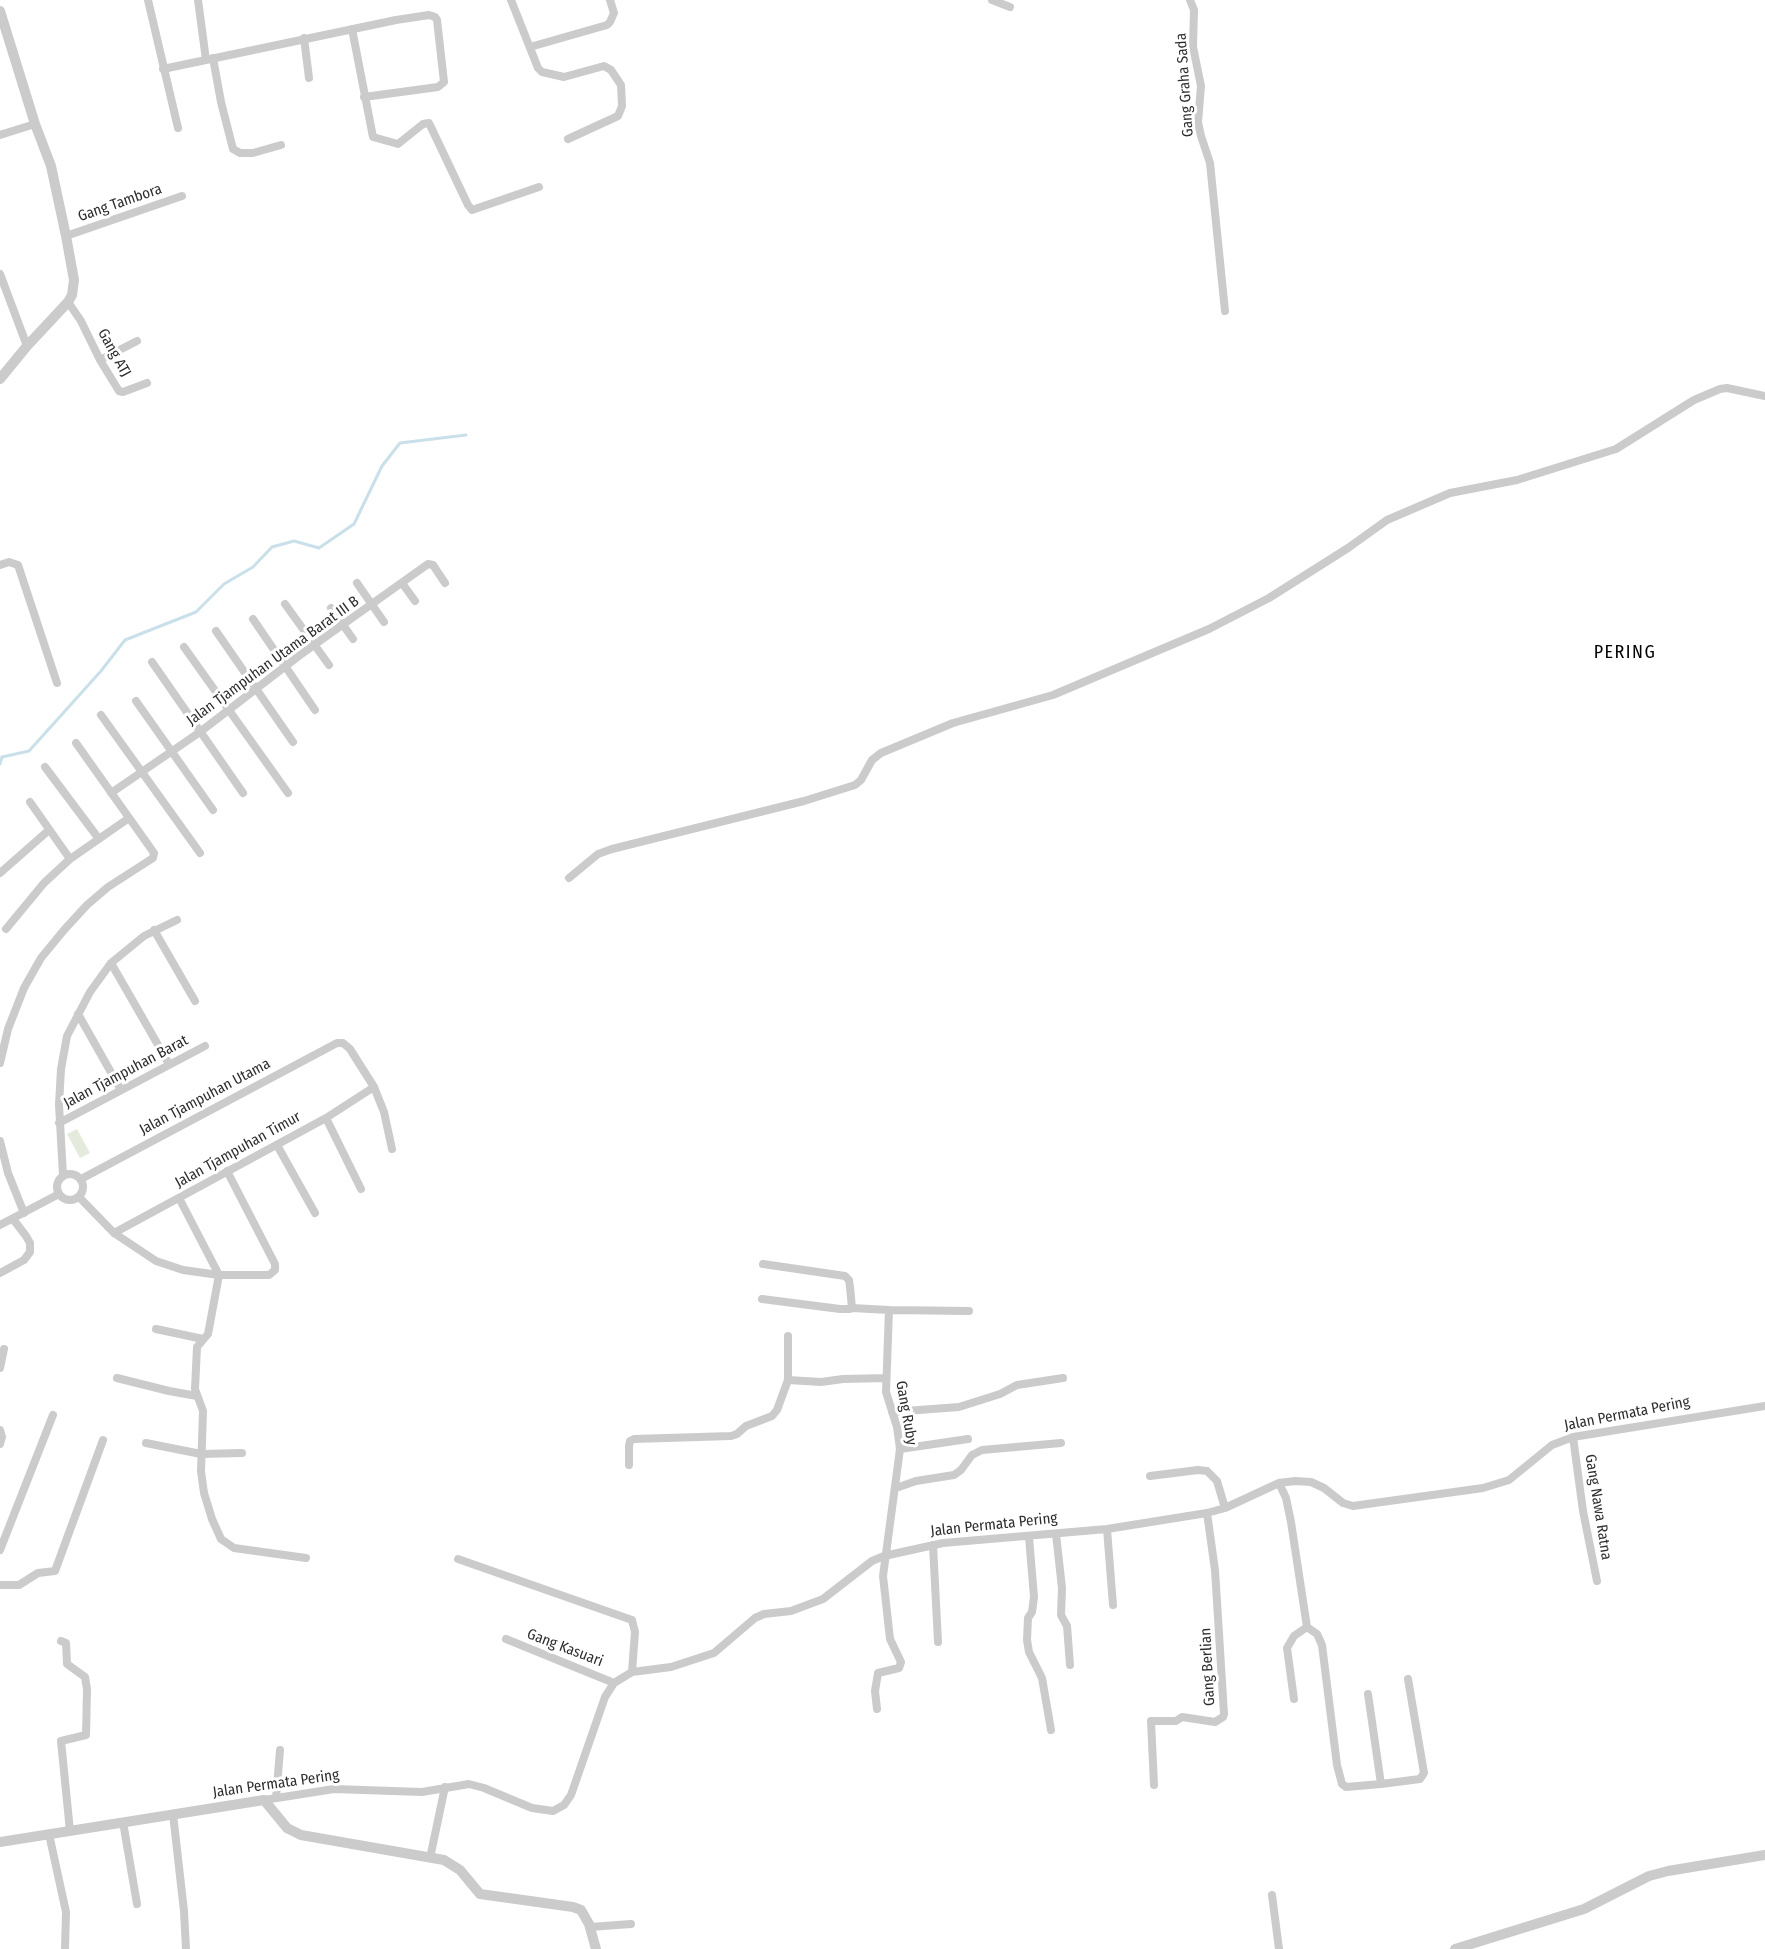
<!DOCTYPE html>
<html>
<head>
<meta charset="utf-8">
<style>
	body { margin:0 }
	canvas { display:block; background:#fff }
</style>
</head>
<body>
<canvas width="1765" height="1949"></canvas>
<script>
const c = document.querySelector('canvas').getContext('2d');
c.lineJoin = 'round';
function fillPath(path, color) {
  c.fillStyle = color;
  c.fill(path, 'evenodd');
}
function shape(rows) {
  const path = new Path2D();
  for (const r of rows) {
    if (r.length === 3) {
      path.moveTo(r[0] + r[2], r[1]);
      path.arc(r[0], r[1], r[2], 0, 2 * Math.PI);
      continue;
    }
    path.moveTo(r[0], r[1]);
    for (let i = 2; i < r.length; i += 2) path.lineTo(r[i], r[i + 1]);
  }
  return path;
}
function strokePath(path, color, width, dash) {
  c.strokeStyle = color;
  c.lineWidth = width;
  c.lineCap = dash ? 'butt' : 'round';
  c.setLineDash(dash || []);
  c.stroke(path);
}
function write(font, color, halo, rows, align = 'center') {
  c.font = font + ' "Fira Sans Condensed",sans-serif';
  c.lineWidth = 6;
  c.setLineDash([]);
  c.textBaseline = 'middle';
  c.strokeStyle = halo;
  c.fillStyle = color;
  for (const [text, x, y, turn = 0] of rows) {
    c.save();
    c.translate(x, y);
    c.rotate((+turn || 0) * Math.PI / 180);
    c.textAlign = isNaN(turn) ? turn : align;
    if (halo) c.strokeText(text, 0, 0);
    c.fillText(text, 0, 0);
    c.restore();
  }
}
const green = shape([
	[77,1129,90,1153,80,1158,67,1134]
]);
const stream = shape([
	[0,764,2,757,29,751,101,671,125,640,196,612,224,584,253,567,272,547,294,541,319,548,354,524,382,466,400,443,466,435]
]);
const minor = shape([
	[148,0,178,128],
	[198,0,206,60],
	[511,0,538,68,542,72,564,77,604,66,611,70,621,85,622,106,618,116,568,139],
	[992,0,1010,7],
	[1190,0,1194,10,1193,47,1201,86,1198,122,1201,136,1210,163,1225,311],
	[352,29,373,137,398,144,423,124,429,123,468,205,472,210,539,187],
	[304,38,309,78],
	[530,47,607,25,610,22,614,13,610,0],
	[213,58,221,102,233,149,240,153,253,153,281,145],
	[163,69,396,20,429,15,435,17,437,20,444,82,438,87,364,97],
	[0,135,35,124],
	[66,236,182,196],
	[0,274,27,346],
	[68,302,81,321,100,360,119,391,123,392,147,383],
	[100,360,137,341],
	[0,565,9,562,18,565,57,683],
	[357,583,384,622],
	[402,583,415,601],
	[285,604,329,665],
	[331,608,353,639],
	[253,619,315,710],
	[216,631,293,742],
	[184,647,288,793],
	[152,662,243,793],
	[136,701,213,810],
	[101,715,200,853],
	[45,767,99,839],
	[111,793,200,732,300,655,428,564,433,565,445,583],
	[30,802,70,859],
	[0,873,49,830],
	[569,878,598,854,612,849,804,801,855,785,861,780,872,760,881,753,953,723,1053,695,1209,629,1269,598,1348,548,1387,520,1450,493,1517,480,1616,449,1694,400,1720,389,1727,388,1765,396],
	[6,929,44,883,70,859,129,818],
	[154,930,195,1001],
	[111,963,169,1064],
	[78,1014,121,1090],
	[0,1063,8,1029,24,988,41,958,64,930,87,905,108,887,153,858,154,853,76,743],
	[326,1118,361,1189],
	[59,1123,205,1046],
	[0,1141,8,1173,24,1213],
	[277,1145,315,1213],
	[70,1187,13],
	[63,1175,59,1105,61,1069,67,1036,90,992,111,963,144,936,177,920],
	[81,1179,337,1043,343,1043,350,1049,374,1087,384,1112,392,1149],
	[79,1197,114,1233,156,1261,183,1270,219,1275,269,1275,275,1270,275,1264,227,1171],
	[179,1198,219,1275,208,1334,197,1347,195,1389,203,1411,201,1471,204,1493,212,1519,221,1539,234,1548,306,1558],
	[0,1225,59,1194],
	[114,1233,326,1118,374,1087],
	[763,1264,845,1276,849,1280,850,1287,852,1308],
	[0,1273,24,1260,30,1252,30,1243,26,1236,13,1219],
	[762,1299,840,1309,850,1309,852,1308,889,1310,969,1311],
	[156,1329,203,1339],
	[0,1368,4,1349],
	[117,1378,169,1391,197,1396],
	[788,1380,821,1382,843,1379,886,1378],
	[892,1412,959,1407,1000,1394,1017,1385,1063,1378],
	[0,1430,2,1437,0,1444],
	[1573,1437,1583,1511,1597,1581],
	[146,1443,201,1454,242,1453],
	[900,1449,968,1439],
	[629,1465,629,1446,630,1441,634,1439,731,1436,737,1434,746,1426,772,1416,777,1410,788,1380,788,1336],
	[1150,1476,1198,1470,1207,1471,1217,1481,1225,1508],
	[1279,1483,1286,1498,1291,1522,1307,1627,1317,1634,1322,1645,1337,1765,1342,1784,1346,1787,1381,1784,1368,1694],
	[896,1488,916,1481,954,1475,961,1470,972,1455,982,1450,1061,1443],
	[1107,1529,1113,1605],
	[1056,1534,1062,1588,1061,1615,1067,1626,1070,1665],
	[1029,1537,1034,1597,1032,1612,1028,1618,1027,1640,1029,1652,1042,1678,1051,1730],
	[933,1545,938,1642],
	[0,1550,53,1415],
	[458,1559,632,1620,635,1632,632,1672],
	[0,1585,19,1585,38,1573,55,1571,103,1440],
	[506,1639,614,1683],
	[61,1641,66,1643,67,1664,85,1677,87,1689,86,1735,61,1741,70,1831],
	[1294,1699,1287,1648,1294,1636,1307,1627],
	[877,1709,875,1691,878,1673,899,1668,901,1662,890,1639,883,1576,900,1449,897,1427,886,1392,889,1310],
	[1381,1784,1420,1779,1424,1773,1408,1679],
	[1154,1785,1151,1721,1176,1721,1182,1717,1215,1722,1223,1717,1224,1714,1215,1570,1207,1513],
	[276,1798,280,1750],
	[264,1800,334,1789,422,1792,469,1784,484,1788,532,1808,553,1811,564,1805,571,1795,605,1697,614,1683,632,1672,671,1667,714,1653,755,1618,764,1614,791,1611,823,1599,872,1561,884,1556,943,1543,1107,1529,1207,1513,1225,1508,1279,1483,1295,1481,1311,1482,1324,1488,1343,1503,1353,1506,1483,1488,1509,1480,1552,1445,1573,1437,1765,1406],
	[173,1814,184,1911,186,1949],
	[123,1822,137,1904],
	[49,1834,66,1912,65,1949],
	[430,1858,445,1787],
	[1272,1895,1279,1949],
	[590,1927,631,1924]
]);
const tertiary = shape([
	[0,11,35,124,51,166,66,236,74,280,72,295,68,302,27,346,0,379],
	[0,1842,264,1800,287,1828,301,1835,444,1860,460,1870,480,1894,573,1907,581,1910,589,1924,596,1949],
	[1455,1949,1584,1909,1649,1876,1668,1871,1765,1855]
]);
const streetNames = [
	["Gang Graha Sada",1185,85,-94],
	["Gang Tambora",120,203,-19],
	["Gang ATJ",114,353,61],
	["Jalan Tjampuhan Utama Barat III B",273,661,-36],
	["Jalan Tjampuhan Barat",126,1072,-28],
	["Jalan Tjampuhan Utama",205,1097,-28],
	["Jalan Tjampuhan Timur",238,1150,-29],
	["Gang Ruby",906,1413,80],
	["Jalan Permata Pering",1627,1414,-11],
	["Gang Nawa Ratna",1598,1507,81],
	["Jalan Permata Pering",994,1525,-6],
	["Gang Kasuari",565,1648,21],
	["Gang Berlian",1208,1667,-93],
	["Jalan Permata Pering",276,1784,-8]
];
const quarterNames = [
	["PERING",1625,653]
];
fillPath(green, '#e5ebdc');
strokePath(stream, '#c9e0ea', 3);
strokePath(minor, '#cbcbcb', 8);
strokePath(tertiary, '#cbcbcb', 10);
write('15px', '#2e2e2e', '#fff', streetNames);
c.letterSpacing = '1.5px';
write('18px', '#000', '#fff', quarterNames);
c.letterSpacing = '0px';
</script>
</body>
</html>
